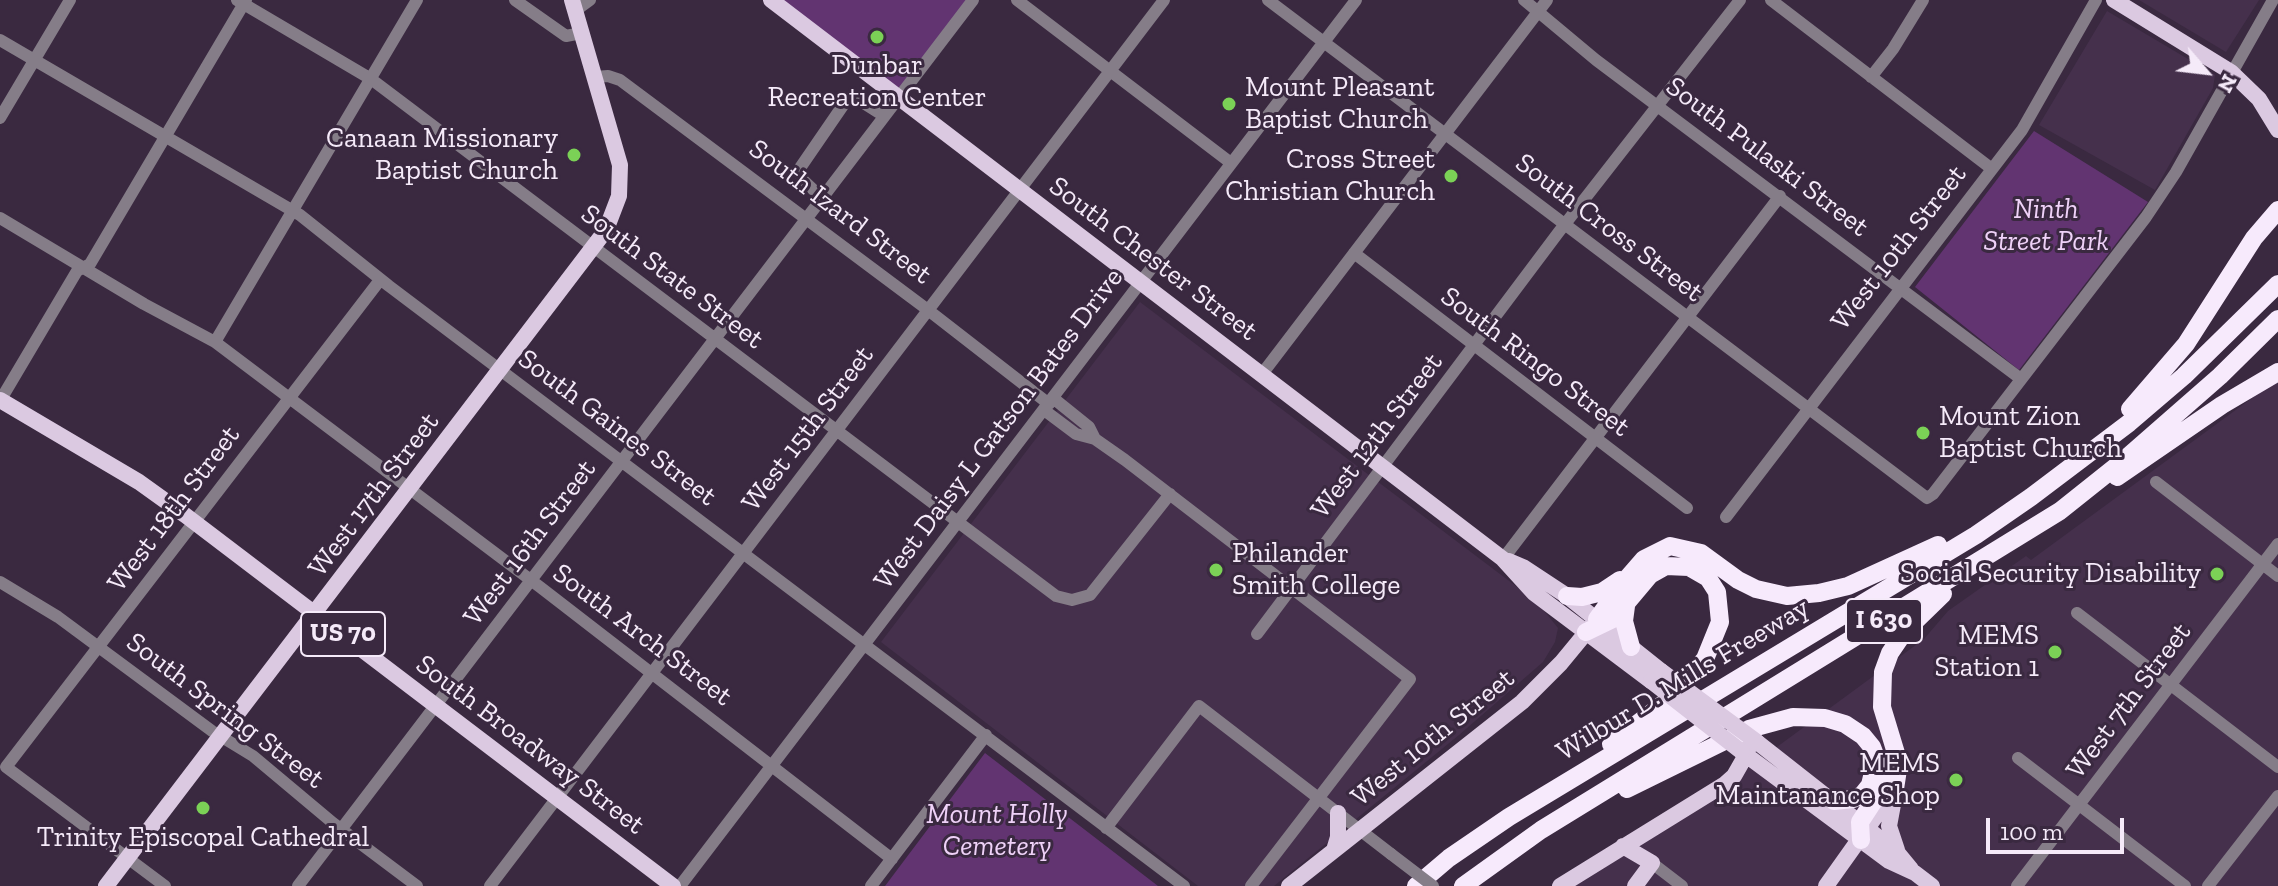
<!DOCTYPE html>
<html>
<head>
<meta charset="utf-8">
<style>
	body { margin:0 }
	#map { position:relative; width:2278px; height:886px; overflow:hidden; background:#3a2940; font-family:"Zilla Slab",serif }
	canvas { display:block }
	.north { position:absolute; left:2166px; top:32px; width:80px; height:80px; -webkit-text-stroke:6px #3a2940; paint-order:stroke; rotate:118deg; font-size:22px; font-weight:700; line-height:32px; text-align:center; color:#f5eaf9 }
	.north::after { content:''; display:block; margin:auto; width:28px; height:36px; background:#f5eaf9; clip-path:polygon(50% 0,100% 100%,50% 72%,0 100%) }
	.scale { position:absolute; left:1986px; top:818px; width:138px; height:36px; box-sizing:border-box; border:4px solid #f5eaf9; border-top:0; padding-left:10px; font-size:24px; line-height:28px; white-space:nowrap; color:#f5eaf9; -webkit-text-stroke:6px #3a2940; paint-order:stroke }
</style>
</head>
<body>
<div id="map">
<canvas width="2278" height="886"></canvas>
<div class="north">N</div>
<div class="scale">100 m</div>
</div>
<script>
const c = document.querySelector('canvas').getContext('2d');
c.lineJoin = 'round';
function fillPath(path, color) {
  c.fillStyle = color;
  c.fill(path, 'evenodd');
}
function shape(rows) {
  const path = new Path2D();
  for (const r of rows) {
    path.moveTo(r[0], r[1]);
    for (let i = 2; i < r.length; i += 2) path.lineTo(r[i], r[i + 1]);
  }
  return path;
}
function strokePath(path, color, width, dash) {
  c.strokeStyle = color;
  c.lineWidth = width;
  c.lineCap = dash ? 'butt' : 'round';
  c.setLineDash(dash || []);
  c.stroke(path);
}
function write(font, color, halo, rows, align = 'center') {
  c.font = font + ' "Zilla Slab",serif';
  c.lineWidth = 6;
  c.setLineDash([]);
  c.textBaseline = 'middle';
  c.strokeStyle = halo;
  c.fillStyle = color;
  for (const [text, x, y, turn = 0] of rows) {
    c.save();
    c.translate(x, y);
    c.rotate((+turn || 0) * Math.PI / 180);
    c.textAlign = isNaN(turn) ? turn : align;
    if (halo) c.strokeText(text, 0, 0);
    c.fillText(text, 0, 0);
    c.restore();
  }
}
const built = shape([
	[2139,0,2259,0,2226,52],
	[2107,11,2215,75,2213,88,2155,190,2039,125],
	[1140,302,1537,602,1558,628,1555,642,1543,662,1459,735,1274,886,1198,886,881,642],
	[2278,379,2278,886,1575,886,1657,835,1924,639,1948,611,2026,556,2031,560]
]);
const green = shape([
	[770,0,973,0,899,98],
	[2034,131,2148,202,2019,370,1915,287],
	[985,753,1158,886,885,886]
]);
const minor = shape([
	[237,0,371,79,1056,596,1072,600,1090,595,1170,494],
	[515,0,566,36,581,33],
	[1017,0,1231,163],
	[1268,0,1927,498,1933,494,2146,217,2176,172,2273,0],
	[1524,0,1596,60,2021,379],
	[1771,0,1992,169],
	[575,11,590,0],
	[0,40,300,215,389,286,1184,886],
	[595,77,608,76,620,80,928,310,1049,404],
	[1871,77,1893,49,1923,0],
	[0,118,70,0],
	[822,198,802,179,800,168,846,101,854,97,884,116],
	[0,218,144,304,215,342,540,587,892,859],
	[1354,253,1687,508],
	[215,342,417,0],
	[1262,374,1547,0],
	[1053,398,1089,427,1095,439],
	[0,401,77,271,90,264,246,0],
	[1044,410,1076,434,1095,439,1125,460,1410,679,1251,886],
	[2156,482,2278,576],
	[1726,517,2022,130,2096,0],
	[1503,559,1780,196],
	[0,582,58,617,212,731,253,756,333,823,417,886],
	[2077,613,2278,767],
	[1257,634,1558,233,1740,0],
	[2018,758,2185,886],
	[1106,828,1199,706,1391,854],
	[1652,863,1682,886],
	[165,886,6,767,380,280],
	[298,886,973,0],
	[490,886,1164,0],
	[680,886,1356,0],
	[871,886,986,735],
	[2017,886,2278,544],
	[2208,886,2278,796]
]);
const major = shape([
	[771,0,1503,559,1534,593,1651,681],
	[2114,0,2231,72,2259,99,2278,130],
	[0,400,139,482,185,515,673,886],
	[1509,561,1523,567,1567,596,1661,671],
	[1757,742,1897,852,1911,869],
	[1742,752,1889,861,1915,873,1932,886],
	[1894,799,1889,826,1897,850],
	[1623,846,1652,863],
	[1334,850,1338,837,1338,813],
	[106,886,606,230,619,196,620,165,572,0],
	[1289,886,1522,702,1561,663,1594,623],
	[1560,886,1725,784,1734,776,1746,755,1749,747,1747,735],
	[1635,886,1652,863],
	[1826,886,1895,789]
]);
const highway = shape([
	[2130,409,2186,344,2254,238,2278,210],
	[2117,477,2222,405,2278,372],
	[1567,596,1582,597,1602,592,1620,580],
	[1626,606,1624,621,1631,647],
	[1597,619,1624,582,1644,559,1670,546,1701,553,1738,580,1756,589,1787,596,1819,593,1848,586,1938,545],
	[1586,632,1613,619,1650,575,1666,566,1689,567,1708,578,1717,592,1720,622,1705,659,1671,698,1611,744],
	[1627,789,1749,729,1793,717,1825,718,1845,724,1863,736,1872,747,1878,763,1880,786,1875,799,1860,822,1861,840],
	[1895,789,1899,763,1882,707,1883,672,1890,653,1905,631,1943,594],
	[1834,801,1853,799,1862,795,1870,785,1874,768],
	[1416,886,1449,858,1509,817,1976,535,2031,497,2129,423,2184,376,2278,284],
	[1463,886,1541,830,2060,511,2124,460,2220,376,2278,319]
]);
const minorBridge = shape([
	[1391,854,1433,886]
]);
const majorBridge = shape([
	[1661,671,1757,742],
	[1651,681,1742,752]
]);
const markers = [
	[877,37,8,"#7bd156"],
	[1229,104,8,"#7bd156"],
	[574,155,8,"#7bd156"],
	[1451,176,8,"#7bd156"],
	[1923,433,8,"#7bd156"],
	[1216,570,8,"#7bd156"],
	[2217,574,8,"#7bd156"],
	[2055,652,8,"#7bd156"],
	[1956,780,8,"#7bd156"],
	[203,808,8,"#7bd156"]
];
const shields = [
	[1884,621,76],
	[343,634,84]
];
const shieldNames = [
	["I 630",1884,621],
	["US 70",343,634]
];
const poiNames = [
	["Dunbar",877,66,"center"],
	["Recreation Center",877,98,"center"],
	["Mount Pleasant",1245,88,"left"],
	["Baptist Church",1245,120,"left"],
	["Canaan Missionary",558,139],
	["Baptist Church",558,171],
	["Cross Street",1435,160],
	["Christian Church",1435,192],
	["Mount Zion",1939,417,"left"],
	["Baptist Church",1939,449,"left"],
	["Philander",1232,554,"left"],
	["Smith College",1232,586,"left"],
	["Social Security Disability",2201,574],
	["MEMS",2039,636],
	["Station 1",2039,668],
	["MEMS",1940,764],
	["Maintanance Shop",1940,796],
	["Trinity Episcopal Cathedral",203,838,"center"]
];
const streetNames = [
	["South Pulaski Street",1767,157,37],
	["South Izard Street",840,212,37],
	["South Cross Street",1609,228,37],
	["West 10th Street",1899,248,-52],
	["South Chester Street",1153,259,37],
	["South State Street",672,277,37],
	["South Ringo Street",1535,362,37],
	["South Gaines Street",617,428,37],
	["West 15th Street",808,429,-53],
	["West Daisy L Gatson Bates Drive",999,429,-53],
	["West 12th Street",1377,436,-53],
	["West 17th Street",374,495,-53],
	["West 18th Street",174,509,-53],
	["West 16th Street",530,543,-53],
	["South Arch Street",642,635,37],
	["Wilbur D. Mills Freeway",1683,680,-31],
	["West 7th Street",2129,701,-53],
	["South Spring Street",225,711,37],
	["West 10th Street",1433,738,-39],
	["South Broadway Street",530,745,37]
];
const parkNames = [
	["Ninth",2046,210],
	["Street Park",2046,242],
	["Mount Holly",997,815],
	["Cemetery",997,847]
];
fillPath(built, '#45304c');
fillPath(green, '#623471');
strokePath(minor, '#857d88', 12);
strokePath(major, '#dbc9e1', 16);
strokePath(highway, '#f7eafc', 18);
strokePath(minorBridge, '#857d88', 12);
strokePath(majorBridge, '#dbc9e1', 16);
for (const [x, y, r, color] of markers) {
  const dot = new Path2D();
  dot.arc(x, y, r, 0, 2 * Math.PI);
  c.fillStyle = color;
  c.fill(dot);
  strokePath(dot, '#3a2940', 3);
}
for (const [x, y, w] of shields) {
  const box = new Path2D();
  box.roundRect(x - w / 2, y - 22, w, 44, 6);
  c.fillStyle = '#3a2940';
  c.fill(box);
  strokePath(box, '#f5eaf9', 2);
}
write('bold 26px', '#f5eaf9', null, shieldNames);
write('28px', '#f5eaf9', '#3a2940', poiNames, 'right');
write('28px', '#f5eaf9', '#3a2940', streetNames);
write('italic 28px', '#efd2f8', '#3a2940', parkNames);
</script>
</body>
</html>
